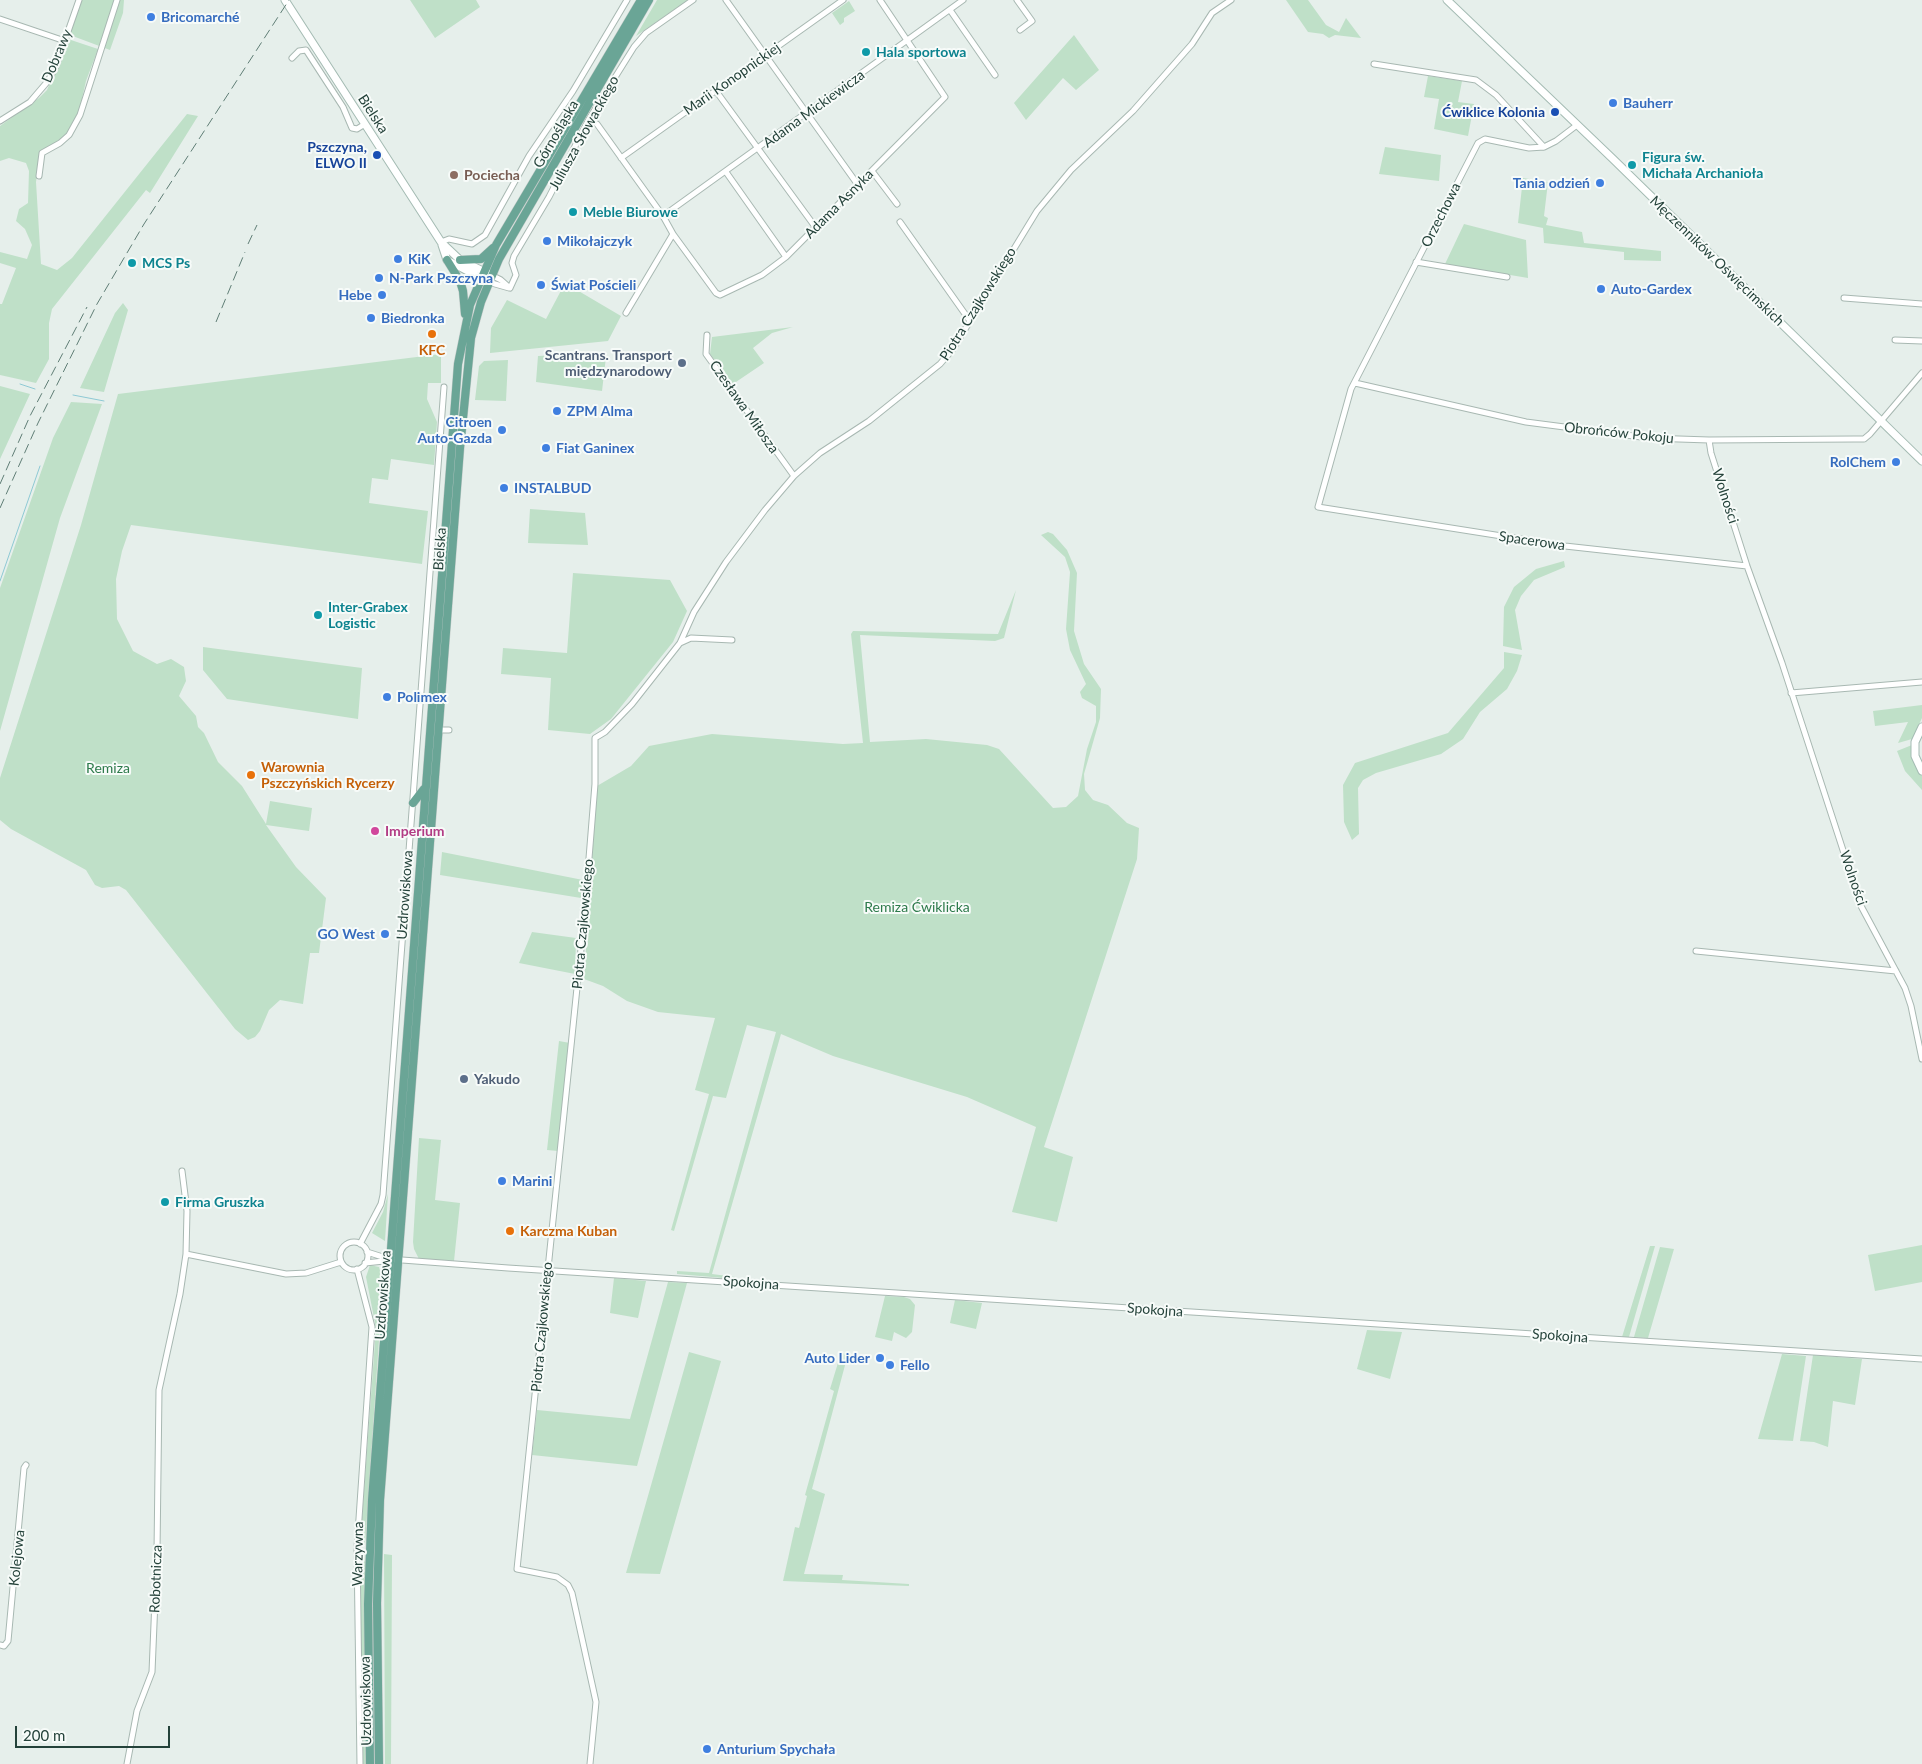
<!DOCTYPE html>
<html>
<head>
<meta charset="utf-8">
<style>
	body { margin:0 }
	#map { position:relative; width:1922px; height:1764px; overflow:hidden; background:#e6efeb; font-family:Lato,sans-serif }
	canvas { display:block }
	.scale { position:absolute; left:15px; top:1726px; width:155px; height:22px; box-sizing:border-box; border:2px solid #24423a; border-top:0; padding-left:6px; font-size:15px; line-height:18px; white-space:nowrap; color:#24423a; -webkit-text-stroke:4px #f7fbf9; paint-order:stroke }
</style>
</head>
<body>
<div id="map">
<canvas width="1922" height="1764"></canvas>
<div class="scale">200 m</div>
</div>
<script>
const c = document.querySelector('canvas').getContext('2d');
c.lineJoin = 'round';
function fillPath(path, color) {
  c.fillStyle = color;
  c.fill(path, 'evenodd');
}
function shape(rows) {
  const path = new Path2D();
  for (const r of rows) {
    if (r.length === 3) {
      path.moveTo(r[0] + r[2], r[1]);
      path.arc(r[0], r[1], r[2], 0, 2 * Math.PI);
      continue;
    }
    path.moveTo(r[0], r[1]);
    for (let i = 2; i < r.length; i += 2) path.lineTo(r[i], r[i + 1]);
  }
  return path;
}
function strokePath(path, color, width, dash) {
  c.strokeStyle = color;
  c.lineWidth = width;
  c.lineCap = dash ? 'butt' : 'round';
  c.setLineDash(dash || []);
  c.stroke(path);
}
function write(font, color, halo, rows, align = 'center') {
  c.font = font + ' Lato,sans-serif';
  c.lineWidth = 4;
  c.setLineDash([]);
  c.textBaseline = 'middle';
  c.strokeStyle = halo;
  c.fillStyle = color;
  for (const [text, x, y, turn = 0] of rows) {
    c.save();
    c.translate(x, y);
    c.rotate((+turn || 0) * Math.PI / 180);
    c.textAlign = isNaN(turn) ? turn : align;
    if (halo) c.strokeText(text, 0, 0);
    c.fillText(text, 0, 0);
    c.restore();
  }
}
const green = shape([
	[81,0,124,0,123,13,110,50,70,35],
	[410,0,476,0,480,7,435,38],
	[657,0,688,0,636,36],
	[1286,0,1308,0,1326,25,1339,32,1346,18,1361,38,1335,35,1329,38,1323,34,1308,32],
	[849,1,855,11,844,18,844,22,840,25,832,13],
	[1074,35,1099,70,1076,90,1063,78,1026,120,1014,103],
	[68,39,98,49,86,81,79,112,67,135,50,146,39,161,36,182,41,264,57,270,72,258,187,114,198,116,150,193,146,190,52,309,49,323,49,359,36,383,0,375,0,304,2,304,16,268,0,263,0,252,27,259,32,245,25,229,16,221,19,209,28,203,29,171,26,163,9,158,0,161,0,126,39,98,47,90],
	[1428,76,1462,81,1458,102,1474,104,1468,136,1434,129,1439,99,1424,97],
	[1385,147,1441,155,1439,181,1379,174],
	[1523,178,1548,182,1544,216,1548,218,1546,225,1582,232,1584,243,1661,251,1661,261,1624,260,1624,252,1544,243,1543,228,1518,223],
	[1464,224,1526,240,1528,278,1445,264],
	[565,283,621,316,608,341,490,353,491,328,507,300,546,319],
	[123,303,128,310,104,392,80,388,115,313],
	[793,327,772,333,753,348,764,363,733,384,710,354,712,337],
	[603,353,606,357,602,391,536,382,538,356],
	[441,354,441,383,428,383,427,399,437,422,434,465,391,459,388,480,372,478,369,503,428,511,422,564,131,525,122,551,116,579,117,619,133,651,157,664,171,659,184,667,186,681,179,696,196,716,198,727,204,733,218,762,242,786,266,824,270,801,312,808,309,831,266,825,296,867,326,898,319,953,310,953,303,1004,280,1000,269,1010,260,1031,255,1037,248,1040,235,1029,126,890,119,886,102,888,95,885,86,870,11,829,0,820,0,778,81,525,118,394],
	[508,360,506,401,475,400,479,366,484,361],
	[0,386,30,394,0,459],
	[71,402,102,404,60,518,0,731,0,588,53,438],
	[530,509,585,513,588,545,528,543],
	[1048,532,1053,534,1067,550,1077,573,1074,631,1084,664,1101,689,1100,718,1084,774,1085,790,1093,800,1108,805,1127,823,1139,828,1137,859,1044,1147,1073,1157,1057,1222,1012,1212,1036,1127,967,1097,833,1056,781,1034,712,1274,735,1277,735,1279,677,1274,677,1271,709,1273,776,1032,747,1025,726,1098,713,1096,674,1231,671,1230,709,1094,695,1090,715,1018,658,1012,627,1001,603,986,584,979,597,786,631,766,649,746,712,734,843,744,863,743,851,634,853,631,998,634,1016,590,1004,638,995,641,860,635,870,742,926,739,987,745,999,749,1053,808,1066,807,1078,796,1087,749,1096,722,1096,706,1082,698,1080,692,1086,684,1070,650,1066,629,1070,572,1065,557,1041,535],
	[1564,561,1565,567,1534,580,1521,596,1515,610,1522,650,1503,646,1504,607,1514,587,1536,569],
	[573,573,670,580,687,611,673,642,611,719,590,734,548,730,551,678,501,674,503,648,567,653],
	[203,647,362,668,358,719,227,699,203,670],
	[1504,652,1522,655,1517,671,1507,689,1480,712,1463,739,1441,754,1376,773,1363,780,1358,788,1359,834,1352,840,1344,822,1343,785,1355,763,1448,733,1504,668],
	[1922,705,1922,718,1912,739,1898,743,1908,722,1875,726,1873,711],
	[1912,745,1912,757,1922,776,1922,790,1905,771,1897,751],
	[442,852,583,880,581,898,440,875],
	[532,932,576,938,575,974,519,963],
	[559,1041,570,1043,558,1151,547,1150],
	[419,1138,441,1140,435,1200,460,1203,454,1261,419,1259,414,1249,413,1242],
	[388,1194,385,1241,372,1233,383,1212],
	[1922,1245,1922,1282,1875,1291,1868,1255],
	[1650,1246,1655,1246,1629,1337,1622,1337],
	[1660,1247,1674,1249,1648,1338,1634,1337],
	[370,1265,379,1267,383,1282,365,1545,360,1545,376,1328,366,1277],
	[614,1278,646,1281,638,1318,610,1313],
	[668,1282,687,1283,637,1466,532,1455,537,1410,630,1419],
	[885,1296,904,1297,910,1299,915,1305,912,1332,906,1338,894,1332,892,1341,875,1337],
	[955,1300,982,1303,976,1329,950,1323],
	[1367,1330,1402,1332,1390,1379,1357,1369],
	[689,1352,721,1361,660,1574,626,1573],
	[841,1353,848,1354,812,1489,825,1494,804,1574,843,1575,842,1580,909,1584,909,1586,783,1581,795,1527,799,1528,807,1496,805,1495,834,1391,830,1389],
	[1782,1354,1806,1356,1793,1441,1758,1439],
	[1813,1355,1862,1359,1855,1405,1833,1401,1828,1447,1814,1442,1800,1441],
	[360,1551,365,1551,366,1764,361,1764],
	[384,1554,392,1555,391,1764,385,1764]
]);
const stream = shape([
	[20,384,35,389],
	[73,395,104,401],
	[0,581,40,466]
]);
const street = shape([
	[726,0,858,185],
	[1017,0,1032,21,1020,30],
	[950,10,995,75],
	[0,19,65,41],
	[292,58,299,51,306,50,343,107,352,128,357,129,365,124],
	[1374,64,1476,80,1496,95,1544,147],
	[716,91,816,228],
	[589,119,597,124,663,216,673,234,716,293,720,295,762,275,786,257,945,97,880,0],
	[0,121,30,102,48,81,56,66,79,0],
	[1577,125,1556,141,1544,147,1529,148,1485,139,1478,143,1351,389,1318,507,1565,546,1747,566],
	[621,158,843,0],
	[872,171,897,204],
	[726,172,786,257],
	[39,176,42,153,60,143,69,135,80,115,117,0],
	[663,216,963,0],
	[900,222,970,321],
	[441,242,449,239,472,244,485,235,529,156,573,91,627,0],
	[1416,262,1507,277],
	[491,275,501,280,510,288],
	[488,282,509,288],
	[510,288,516,275,512,263,514,256,549,197,589,119,634,47,646,33,693,0],
	[1844,298,1922,304],
	[626,313,673,234],
	[707,335,706,354,794,476],
	[1895,340,1922,341],
	[1355,383,1526,422,1649,438,1709,440,1854,439,1864,439,1870,434,1922,373],
	[1709,440,1711,453,1747,566,1782,663,1855,887,1861,906,1905,988,1911,1006,1922,1059],
	[680,643,694,612,726,562,765,510,794,476,820,453,869,421,940,364,953,349,1037,211,1071,170,1133,111,1192,44,1212,13,1231,0],
	[1791,693,1922,682],
	[438,730,449,730],
	[1696,951,1896,971],
	[354,1256,14],
	[360,1244,381,1204,383,1195,444,387],
	[367,1252,389,1259,508,1268,1922,1359],
	[186,1254,286,1274,306,1273,341,1262],
	[365,1263,384,1261,389,1259],
	[357,1269,372,1327,357,1548,360,1764],
	[0,1645,4,1646,8,1641,24,1468,26,1465],
	[127,1764,137,1711,152,1672,157,1552,159,1390,180,1294,186,1254,187,1211,182,1171],
	[590,1764,596,1702,572,1593,568,1585,557,1577,517,1569,584,920,595,784,595,738,605,732,632,704,680,643,691,638,732,640]
]);
const secondary = shape([
	[285,0,441,242,460,260,489,274],
	[1447,0,1613,159,1922,461],
	[442,245,447,260,488,282],
	[1922,727,1915,742,1915,756,1922,771]
]);
const primary = shape([
	[447,260,460,281,463,291,465,314],
	[460,260,481,259,493,248],
	[413,803,424,789],
	[370,1764,368,1604,372,1500,458,364,470,305,496,245,641,0],
	[379,1764,377,1603,380,1500,460,448,471,338,481,302,499,259,649,0]
]);
const rail = shape([
	[248,244,257,225],
	[216,322,245,252],
	[0,484,30,416,87,307],
	[0,508,38,423,97,304,144,224,289,0]
]);
const markers = [
	[151,17,5,"#3f7fe0"],
	[866,52,5,"#0f9aa8"],
	[1613,103,5,"#3f7fe0"],
	[1555,112,5,"#1a4fb4"],
	[377,155,5,"#1a4fb4"],
	[1632,165,5,"#0f9aa8"],
	[454,175,5,"#8d6e63"],
	[1600,183,5,"#3f7fe0"],
	[573,212,5,"#0f9aa8"],
	[547,241,5,"#3f7fe0"],
	[398,259,5,"#3f7fe0"],
	[132,263,5,"#0f9aa8"],
	[379,278,5,"#3f7fe0"],
	[541,285,5,"#3f7fe0"],
	[1601,289,5,"#3f7fe0"],
	[382,295,5,"#3f7fe0"],
	[371,318,5,"#3f7fe0"],
	[432,334,5,"#e8710a"],
	[682,363,5,"#5c6f8a"],
	[557,411,5,"#3f7fe0"],
	[502,430,5,"#3f7fe0"],
	[546,448,5,"#3f7fe0"],
	[1896,462,5,"#3f7fe0"],
	[504,488,5,"#3f7fe0"],
	[318,615,5,"#0f9aa8"],
	[387,697,5,"#3f7fe0"],
	[251,775,5,"#e8710a"],
	[375,831,5,"#d1479c"],
	[385,934,5,"#3f7fe0"],
	[464,1079,5,"#5c6f8a"],
	[502,1181,5,"#3f7fe0"],
	[165,1202,5,"#0f9aa8"],
	[510,1231,5,"#e8710a"],
	[880,1358,5,"#3f7fe0"],
	[890,1365,5,"#3f7fe0"],
	[707,1749,5,"#3f7fe0"]
];
const shopNames = [
	["Bricomarché",161,17],
	["Bauherr",1623,103],
	["Tania odzień",1590,183,"right"],
	["Mikołajczyk",557,241],
	["KiK",408,259],
	["N-Park Pszczyna",389,278],
	["Świat Pościeli",551,285],
	["Auto-Gardex",1611,289],
	["Hebe",372,295,"right"],
	["Biedronka",381,318],
	["ZPM Alma",567,411],
	["Citroen",492,422,"right"],
	["Auto-Gazda",492,438,"right"],
	["Fiat Ganinex",556,448],
	["RolChem",1886,462,"right"],
	["INSTALBUD",514,488],
	["Polimex",397,697],
	["GO West",375,934,"right"],
	["Marini",512,1181],
	["Auto Lider",870,1358,"right"],
	["Fello",900,1365],
	["Anturium Spychała",717,1749]
];
const cultureNames = [
	["Hala sportowa",876,52],
	["Figura św.",1642,157],
	["Michała Archanioła",1642,173],
	["Meble Biurowe",583,212],
	["MCS Ps",142,263],
	["Inter-Grabex",328,607],
	["Logistic",328,623],
	["Firma Gruszka",175,1202]
];
const streetNames = [
	["Dobrawy",57,56,-67],
	["Marii Konopnickiej",732,79,-35],
	["Adama Mickiewicza",814,109,-36],
	["Bielska",373,114,57],
	["Juliusza Słowackiego",584,133,-61],
	["Górnośląska",556,134,-60],
	["Adama Asnyka",839,204,-45],
	["Orzechowa",1441,215,-63],
	["Męczenników Oświęcimskich",1717,261,44],
	["Piotra Czajkowskiego",978,304,-58],
	["Czesława Miłosza",744,407,55],
	["Obrońców Pokoju",1619,433,6],
	["Wolności",1725,496,72],
	["Spacerowa",1532,541,8],
	["Bielska",440,549,-86],
	["Wolności",1853,878,71],
	["Uzdrowiskowa",405,895,-86],
	["Piotra Czajkowskiego",583,924,-85],
	["Spokojna",751,1283,4],
	["Uzdrowiskowa",383,1295,-86],
	["Spokojna",1155,1310,4],
	["Piotra Czajkowskiego",542,1327,-85],
	["Spokojna",1560,1336,4],
	["Warzywna",358,1554,-89],
	["Kolejowa",17,1558,-84],
	["Robotnicza",156,1579,-88],
	["Uzdrowiskowa",366,1701,-91]
];
const transitNames = [
	["Ćwiklice Kolonia",1545,112],
	["Pszczyna,",367,147],
	["ELWO II",367,163]
];
const educationNames = [
	["Pociecha",464,175]
];
const foodNames = [
	["KFC",432,350,"center"],
	["Warownia",261,767],
	["Pszczyńskich Rycerzy",261,783],
	["Karczma Kuban",520,1231]
];
const serviceNames = [
	["Scantrans. Transport",672,355],
	["międzynarodowy",672,371],
	["Yakudo",474,1079,"left"]
];
const parkNames = [
	["Remiza",108,768],
	["Remiza Ćwiklicka",917,907]
];
const hotelNames = [
	["Imperium",385,831]
];
fillPath(green, '#bfe0c8');
strokePath(stream, '#8ec9d4', 1);
strokePath(street, '#a8b8b2', 7);
strokePath(secondary, '#a4bbb3', 9);
strokePath(primary, '#c2cac8', 9);
strokePath(street, '#fff', 5);
strokePath(secondary, '#fff', 7);
strokePath(primary, '#6aa596', 8);
strokePath(rail, '#5f7d75', 1, [10, 5]);
for (const [x, y, r, color] of markers) {
  const dot = new Path2D();
  dot.arc(x, y, r, 0, 2 * Math.PI);
  c.fillStyle = color;
  c.fill(dot);
  strokePath(dot, '#f7fbf9', 2);
}
write('bold 14px', '#366cbe', '#f7fbf9', shopNames, 'left');
write('bold 14px', '#0d838f', '#f7fbf9', cultureNames, 'left');
write('14px', '#24423a', '#f7fbf9', streetNames);
write('bold 14px', '#164399', '#f7fbf9', transitNames, 'right');
write('bold 14px', '#785e54', '#f7fbf9', educationNames, 'left');
write('bold 14px', '#c56008', '#f7fbf9', foodNames, 'left');
write('bold 14px', '#4e5e75', '#f7fbf9', serviceNames, 'right');
write('14px', '#2d7a4b', '#f7fbf9', parkNames);
write('bold 14px', '#b23c85', '#f7fbf9', hotelNames, 'left');
</script>
</body>
</html>
